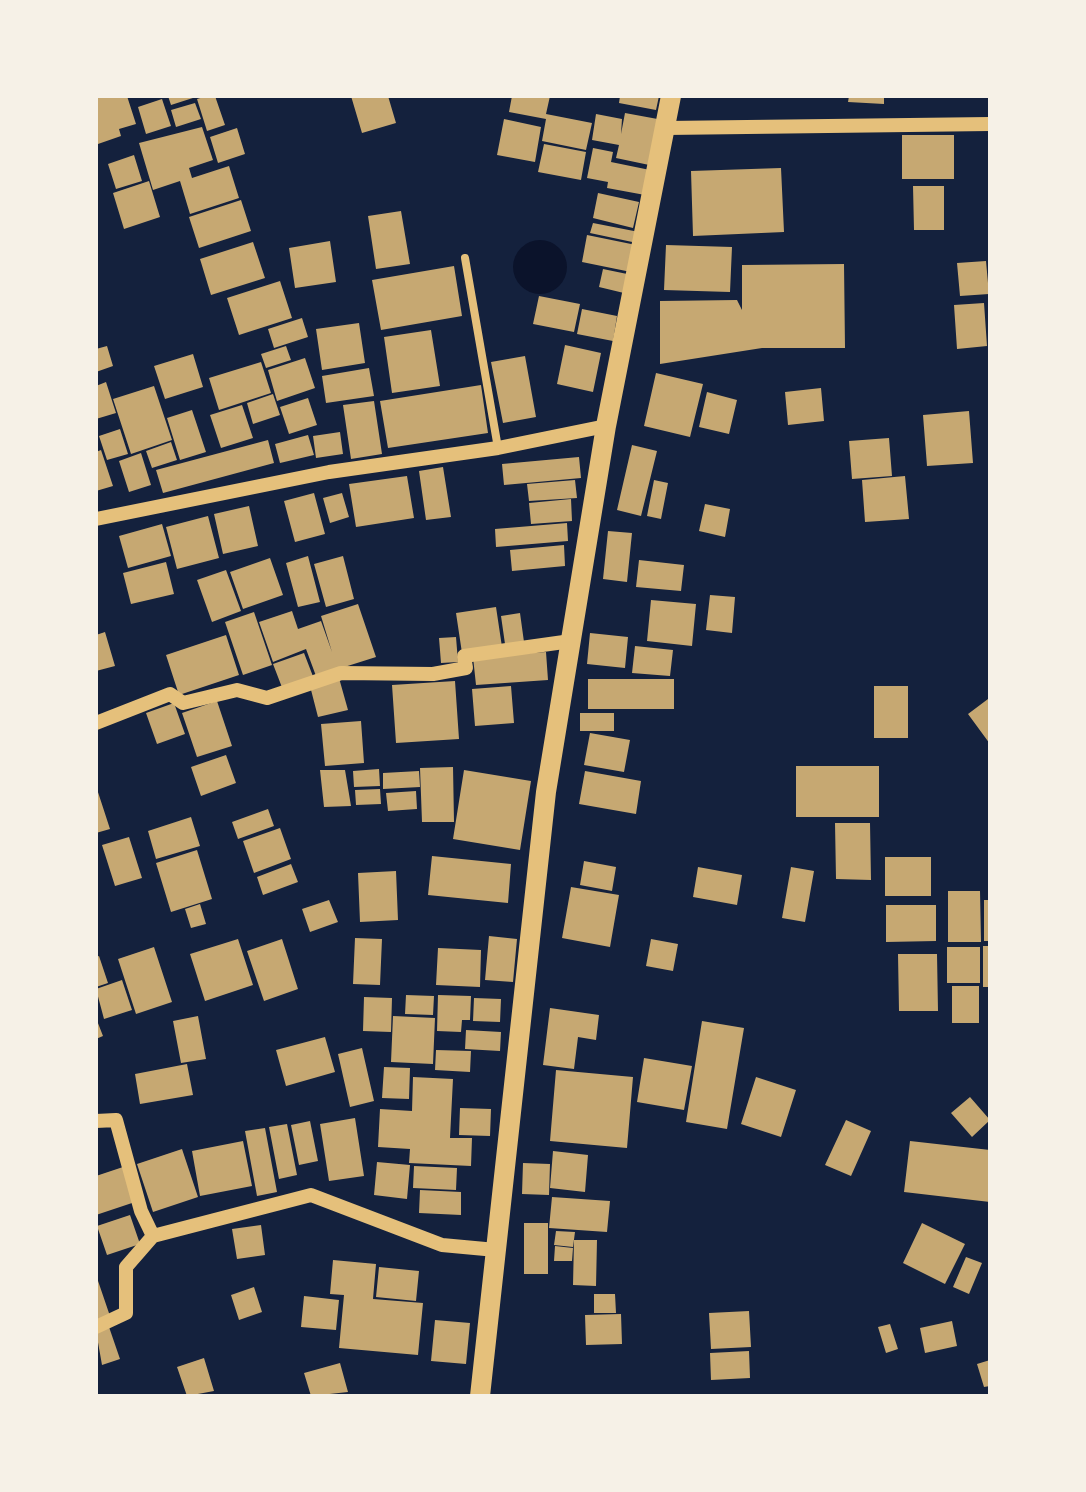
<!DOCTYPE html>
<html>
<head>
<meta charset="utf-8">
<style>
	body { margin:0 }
	#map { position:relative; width:1086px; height:1492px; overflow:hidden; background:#14213d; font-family:Jost,sans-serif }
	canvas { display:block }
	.frame { position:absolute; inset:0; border:98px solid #f6f1e7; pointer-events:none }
</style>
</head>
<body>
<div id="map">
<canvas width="1086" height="1492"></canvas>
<div class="frame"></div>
</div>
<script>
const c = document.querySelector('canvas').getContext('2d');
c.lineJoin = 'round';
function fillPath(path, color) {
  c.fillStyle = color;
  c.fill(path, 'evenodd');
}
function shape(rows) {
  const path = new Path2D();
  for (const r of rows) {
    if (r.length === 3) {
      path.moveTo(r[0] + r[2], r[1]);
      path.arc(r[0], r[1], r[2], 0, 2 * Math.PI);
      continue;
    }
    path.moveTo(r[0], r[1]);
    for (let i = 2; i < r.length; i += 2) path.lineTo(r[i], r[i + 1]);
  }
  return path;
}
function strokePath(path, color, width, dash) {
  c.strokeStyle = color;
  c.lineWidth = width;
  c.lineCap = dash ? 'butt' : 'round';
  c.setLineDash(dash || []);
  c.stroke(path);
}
const water = shape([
	[540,267,27]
]);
const building = shape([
	[96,96,127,96,136,124,119,129,121,136,98,144],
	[168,96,195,96,196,97,171,105],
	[207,96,215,96,225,125,207,131,197,99],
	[351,96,388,96,396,123,362,133],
	[512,96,550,96,546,114,592,123,586,150,542,141,546,119,509,112],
	[620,96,659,96,656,110,619,103],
	[849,96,884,96,884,104,848,102],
	[162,99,171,126,146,134,138,107],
	[195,103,201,119,176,127,171,110],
	[625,113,663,120,654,166,616,158,619,145,592,140,596,114,622,119,621,134],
	[504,119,541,127,535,162,497,155],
	[202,127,213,160,189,168,192,178,229,166,239,198,190,214,180,181,153,190,139,143],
	[237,128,245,154,218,163,210,137],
	[902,135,954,135,954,179,902,179],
	[544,144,586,152,581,180,538,172],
	[593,148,613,152,611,162,650,170,645,195,607,188,608,182,587,178],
	[134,155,142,181,116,189,108,164],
	[781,168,784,232,693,236,691,171],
	[149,181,160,217,124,229,113,193],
	[913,186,944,186,944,230,914,230],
	[598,193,639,202,633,228,593,218],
	[241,200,251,231,199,248,189,217],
	[401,211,410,264,376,269,368,216],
	[593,223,639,232,637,243,590,233],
	[587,235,636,245,631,272,582,262],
	[330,241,336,282,295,288,289,248],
	[253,242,265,278,211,295,200,259],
	[666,245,732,247,730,292,664,290],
	[986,261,989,294,960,296,957,263],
	[844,264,845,348,762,348,660,364,660,301,737,300,742,310,742,265],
	[454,266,462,316,381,330,372,280],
	[603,269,632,275,628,294,599,287],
	[280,281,292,318,239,335,227,298],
	[539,296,580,304,574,332,533,324],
	[984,303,987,346,957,349,954,305],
	[582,309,617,316,613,341,577,334],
	[302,318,308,337,274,348,268,329],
	[359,323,365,363,322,370,316,329],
	[431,330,440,386,392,393,384,337],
	[565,345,601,353,593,392,557,384],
	[107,346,113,366,96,372,96,349],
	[286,346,291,360,266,368,261,354],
	[193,354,203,387,165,399,154,366],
	[525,356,536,417,503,423,491,362],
	[305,358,315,388,277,401,268,370],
	[261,362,271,393,219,410,209,378],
	[369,368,374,396,326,403,322,376],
	[656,373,703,384,690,437,644,426],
	[106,382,116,413,96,419,96,386],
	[481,385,488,433,388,448,380,401],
	[154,386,172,440,131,454,113,399],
	[821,388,824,421,788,425,785,392],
	[707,392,737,400,729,434,699,427],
	[273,394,280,415,253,424,247,403],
	[308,398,317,425,289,434,280,407],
	[374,401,382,454,351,459,343,405],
	[242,405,253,438,221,448,210,415],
	[192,410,206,452,180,460,167,418],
	[969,411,973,463,927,466,923,415],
	[120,429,128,454,107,460,99,436],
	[340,432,343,454,316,458,313,436],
	[308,435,314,455,280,463,275,444],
	[889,438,892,476,852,479,849,441],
	[268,440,274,463,163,493,156,470],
	[171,442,177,460,152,468,146,451],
	[632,445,657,451,641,516,617,510],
	[101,450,113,486,96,491,96,452],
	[141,453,151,485,129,492,119,461],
	[579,457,581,478,504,485,502,464],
	[443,467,451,517,426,520,419,471],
	[407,476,414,518,356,527,349,484],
	[905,476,909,519,865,522,862,480],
	[575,480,577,498,529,501,527,484],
	[654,480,668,483,661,519,647,516],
	[314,493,325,534,295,542,284,501],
	[342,493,349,517,330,523,323,498],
	[571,499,572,521,531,524,529,503],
	[705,504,730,509,725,537,699,531],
	[249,506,258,546,223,554,214,514],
	[208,516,219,558,177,569,166,527],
	[567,523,568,541,496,547,495,529],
	[162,524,171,556,128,568,119,536],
	[608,531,632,533,627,582,603,579],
	[564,545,565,566,512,571,510,550],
	[308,556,320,602,298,607,286,563],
	[343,556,354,599,326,607,314,564],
	[270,558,283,595,243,609,230,572],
	[639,560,684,565,681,591,636,587],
	[166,562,174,594,131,604,123,573],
	[226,570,241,611,212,622,197,580],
	[710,595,735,597,732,633,706,630],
	[651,600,696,604,692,646,647,641],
	[358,604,376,657,316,676,306,649,273,662,259,622,292,611,298,629,321,621,332,652,321,616],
	[496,607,502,647,462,653,456,613],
	[254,612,272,665,243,675,225,622],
	[520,613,524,642,505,644,501,616],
	[105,632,115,666,96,671,96,635],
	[590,633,628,637,625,668,587,664],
	[226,635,239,675,179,695,166,655],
	[456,637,458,662,441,663,439,638],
	[635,646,673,650,670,676,632,673],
	[546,652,548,680,476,685,473,657],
	[304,653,314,679,283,690,273,664],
	[339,678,348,710,318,717,310,686],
	[588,679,674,679,674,709,588,709],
	[455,681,459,739,396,743,392,685],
	[511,686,514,723,475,726,472,689],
	[874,686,908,686,908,738,874,738],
	[988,699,990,701,990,744,968,714],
	[217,701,232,746,197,757,182,713],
	[174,703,185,734,157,744,146,713],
	[580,713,614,713,614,731,580,731],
	[361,721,364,763,325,766,321,724],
	[590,733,630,740,624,772,584,765],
	[226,755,236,783,201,796,191,767],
	[796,766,879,766,879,817,796,817],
	[453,767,454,822,422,822,420,768],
	[379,769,380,786,354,787,353,771],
	[320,770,345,770,351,806,324,807],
	[464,770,531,781,520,850,453,839],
	[419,771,420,787,383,789,383,773],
	[585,771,641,781,636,814,579,804],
	[96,786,110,829,96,833],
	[380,789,381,804,356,805,355,790],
	[416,791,417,809,388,811,386,793],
	[268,809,274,826,238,839,232,822],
	[191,817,200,846,156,859,148,831],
	[835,823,870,823,871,880,836,879],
	[280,828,291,859,254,873,243,841],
	[129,837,142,878,115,886,102,845],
	[197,850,212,899,171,912,156,863],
	[432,856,511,864,508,903,428,895],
	[885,857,931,857,931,896,885,896],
	[584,861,616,867,612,891,580,885],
	[291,864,298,882,263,895,257,877],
	[698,867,742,875,737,905,693,897],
	[791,867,814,871,805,922,782,918],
	[396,871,398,920,360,922,358,873],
	[571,887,619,895,610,947,562,938],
	[948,891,980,891,981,942,948,942],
	[329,900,338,922,310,932,302,909],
	[984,900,990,900,990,941,984,941],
	[200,904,206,924,191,928,185,909],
	[886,905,936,905,936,941,886,942],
	[489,936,517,939,513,982,485,980],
	[355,938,382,939,380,985,353,984],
	[238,939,253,985,205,1001,190,954],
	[282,939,298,989,264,1001,247,951],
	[651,939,678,944,673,971,646,966],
	[983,946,990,946,990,987,983,987],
	[154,947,172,1002,136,1014,118,959],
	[947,947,980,947,980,983,947,983],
	[438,948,481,950,480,987,436,985],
	[898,954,937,954,938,1011,899,1011],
	[99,956,108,983,96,987,96,957],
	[122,980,132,1010,104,1019,96,989],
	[952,986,979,986,979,1023,952,1023],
	[406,995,434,996,433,1015,405,1014],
	[438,995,471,996,470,1020,462,1020,461,1032,437,1031],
	[364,997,392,998,391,1032,363,1031],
	[474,998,501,999,500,1022,473,1021],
	[550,1008,599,1015,596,1040,578,1037,574,1069,543,1065],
	[198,1016,206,1059,181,1063,173,1021],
	[393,1016,435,1018,433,1064,391,1062],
	[96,1018,103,1036,96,1039],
	[702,1021,744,1028,727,1129,686,1122],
	[466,1030,501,1032,500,1051,465,1049],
	[325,1037,335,1072,286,1086,276,1050],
	[362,1048,374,1101,350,1107,338,1054],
	[436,1050,471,1051,470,1072,435,1070],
	[644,1058,692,1066,684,1110,637,1102],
	[187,1064,193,1095,140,1104,135,1074],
	[384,1067,410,1068,409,1099,382,1098],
	[556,1070,633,1077,627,1148,550,1141],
	[413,1077,453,1079,450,1138,472,1138,471,1166,409,1163,410,1149,378,1147,380,1109,412,1111],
	[756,1077,796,1090,781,1137,741,1124],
	[970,1097,990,1120,972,1137,951,1113],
	[460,1108,491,1109,490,1136,459,1135],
	[355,1118,364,1176,329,1181,320,1124],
	[846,1120,871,1131,851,1176,825,1165],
	[310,1121,318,1161,299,1165,291,1125],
	[287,1124,297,1175,279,1179,269,1127],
	[265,1128,277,1192,257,1196,245,1131],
	[243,1141,252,1186,200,1196,192,1151],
	[910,1141,990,1150,990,1202,904,1192],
	[182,1149,198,1197,153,1212,137,1164],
	[553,1151,588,1155,585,1192,550,1188],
	[377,1162,410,1165,407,1199,374,1195],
	[523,1163,550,1164,549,1195,522,1194],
	[414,1166,457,1168,456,1190,413,1188],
	[123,1167,135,1202,96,1215,96,1176],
	[420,1190,461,1192,461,1215,419,1213],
	[552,1197,610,1201,607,1232,549,1228],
	[130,1215,140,1244,107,1255,97,1226],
	[524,1223,548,1223,548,1274,524,1274],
	[922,1223,965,1244,945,1284,903,1263],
	[261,1225,265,1255,237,1259,232,1229],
	[556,1231,575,1232,573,1247,554,1245],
	[574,1240,597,1240,596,1286,573,1285],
	[555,1246,573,1248,572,1261,554,1261],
	[966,1257,982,1263,969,1294,953,1287],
	[333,1260,376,1264,373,1299,423,1303,418,1355,339,1348,344,1295,330,1294],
	[379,1267,419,1271,416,1301,376,1297],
	[96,1275,111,1319,96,1323],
	[254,1287,262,1312,239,1320,231,1295],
	[594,1294,615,1294,616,1313,594,1313],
	[304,1296,339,1300,336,1330,301,1327],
	[749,1311,751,1347,711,1349,709,1313],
	[621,1314,622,1344,586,1345,585,1315],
	[435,1320,470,1323,466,1364,431,1361],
	[952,1321,957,1346,925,1353,920,1328],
	[890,1324,898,1349,886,1353,878,1327],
	[109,1327,120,1359,102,1365,96,1331],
	[749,1351,750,1378,711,1380,710,1353],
	[204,1358,214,1391,187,1396,177,1367],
	[990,1360,990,1386,984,1387,977,1364],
	[340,1363,348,1392,311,1396,304,1373]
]);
const minor = shape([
	[465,258,498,448]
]);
const tertiary = shape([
	[666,128,990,124],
	[96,519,329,472,498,448,606,426],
	[96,723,170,694,183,703,237,690,267,698,341,673,433,674,466,668,464,656,571,641],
	[96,1121,116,1120,141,1211,153,1236],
	[96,1327,126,1313,126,1267,153,1236,311,1195,442,1245,496,1250]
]);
const primary = shape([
	[480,1396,546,792,606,426,671,96]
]);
fillPath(water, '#0b132b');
fillPath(building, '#c6a872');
strokePath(minor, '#e5c07b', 8);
strokePath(tertiary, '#e5c07b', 14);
strokePath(primary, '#e5c07b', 20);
</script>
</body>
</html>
